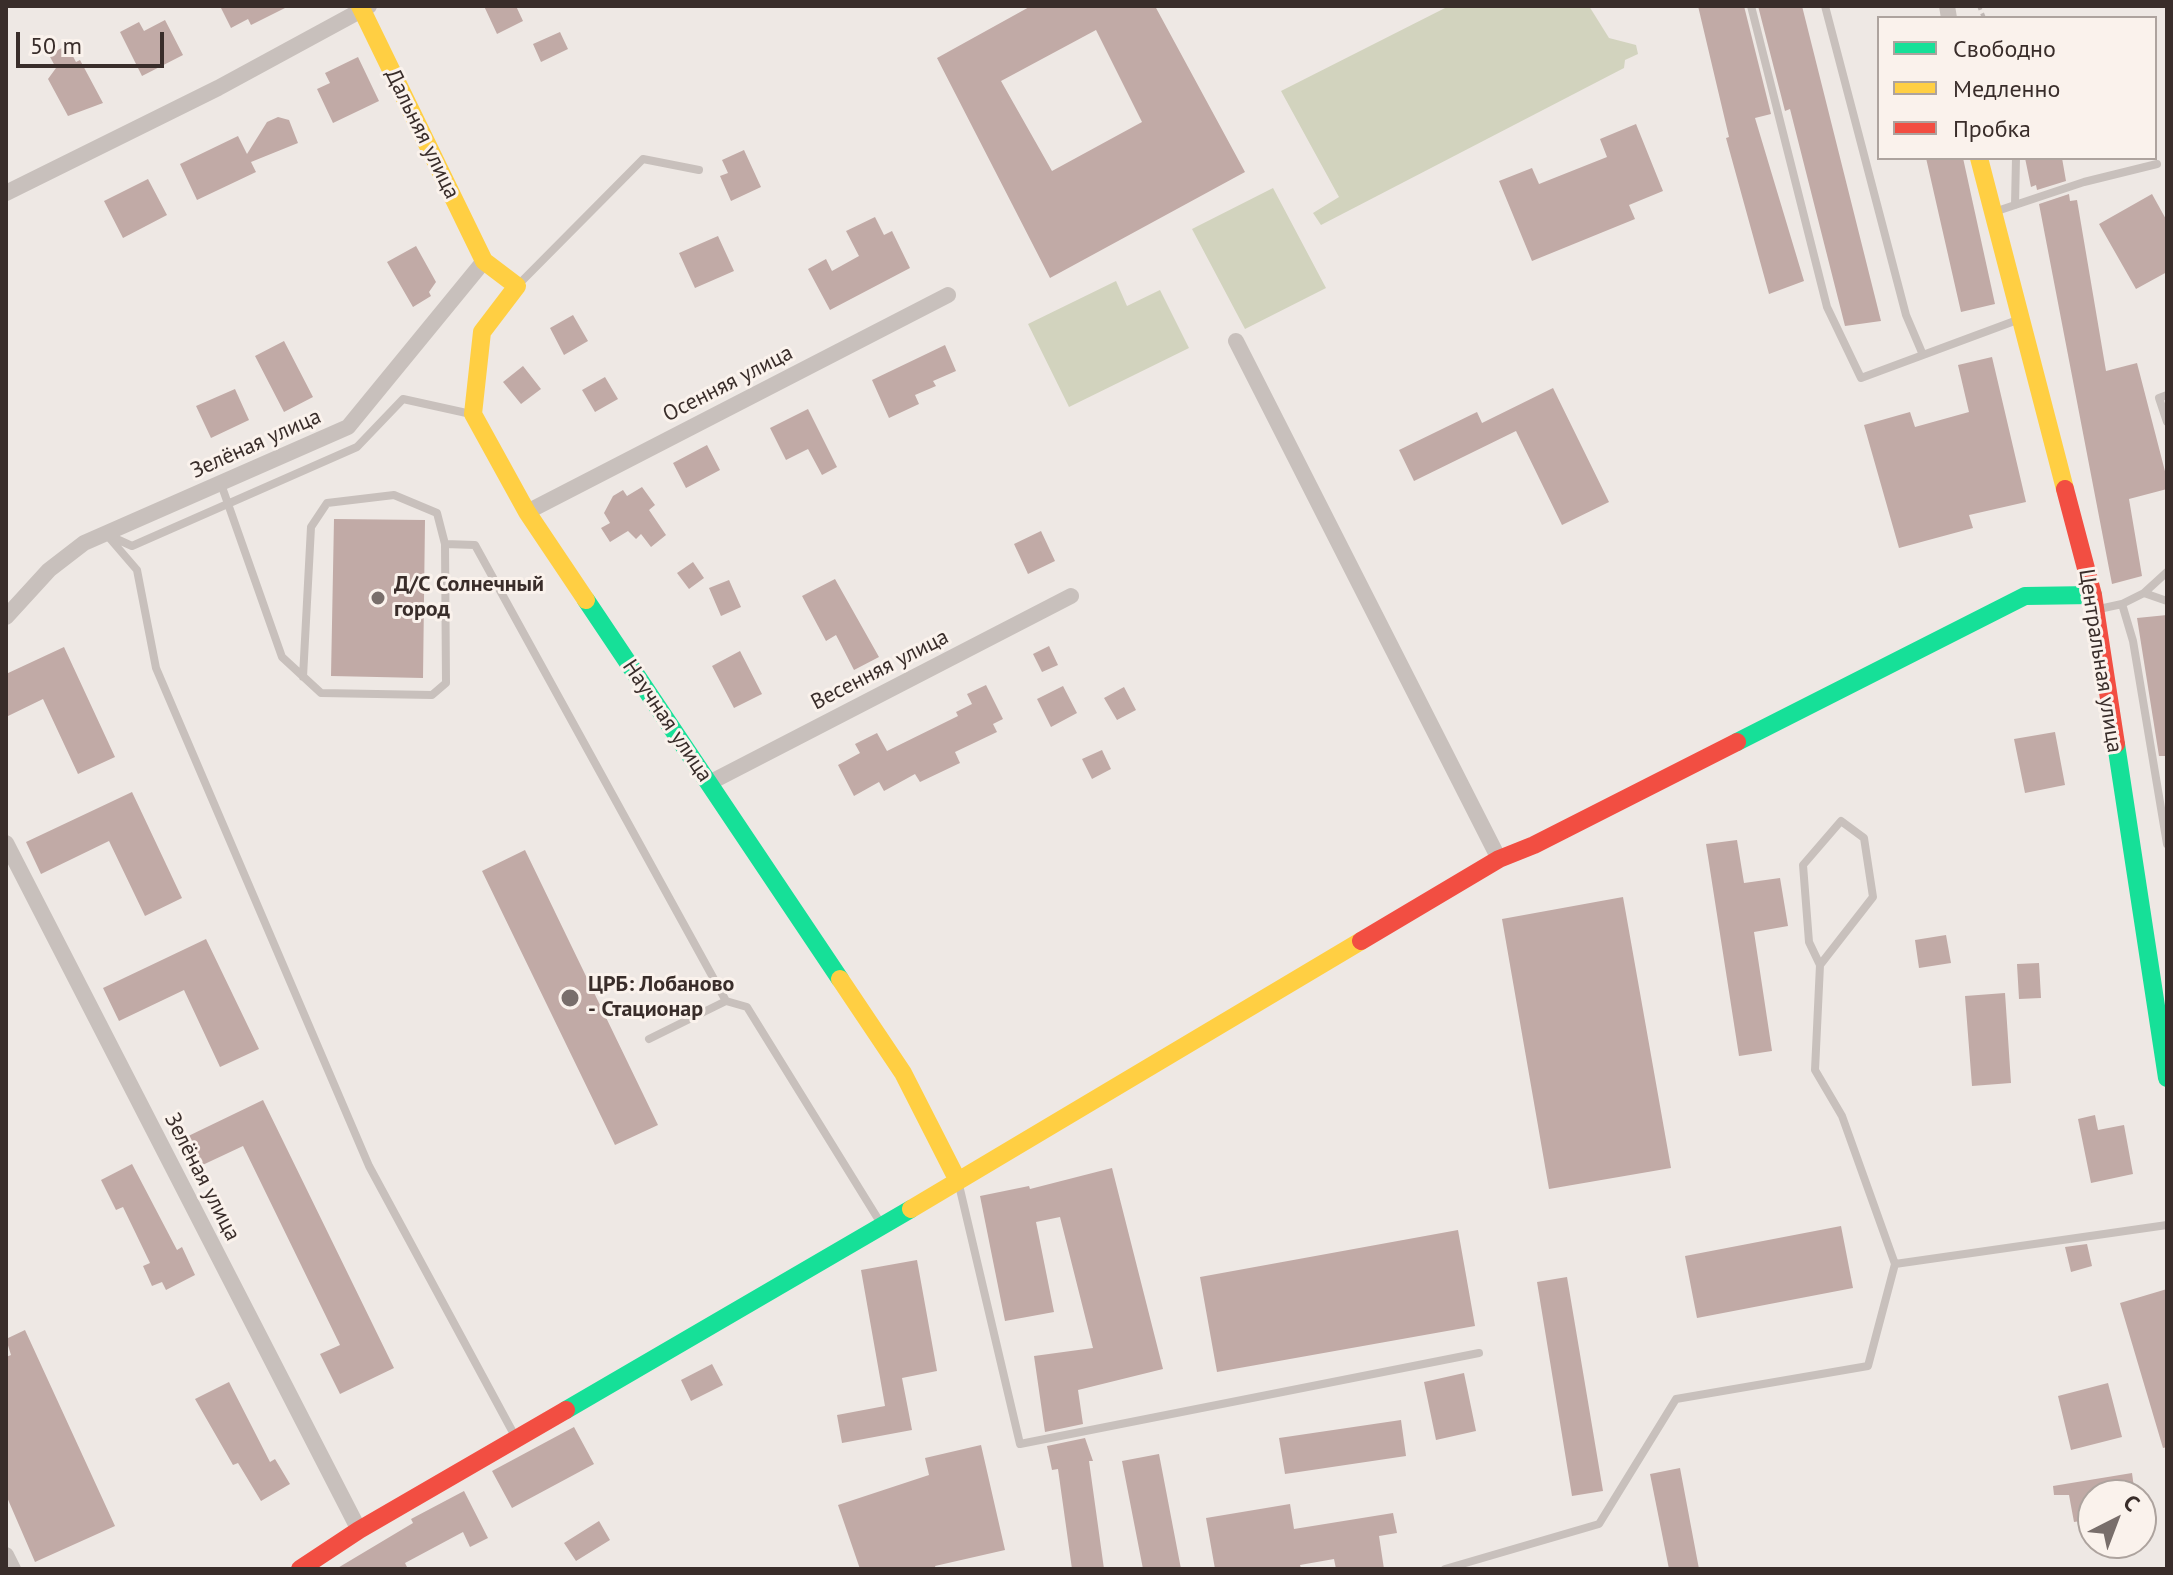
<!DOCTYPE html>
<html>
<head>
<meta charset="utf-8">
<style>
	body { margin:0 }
	#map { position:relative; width:2173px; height:1575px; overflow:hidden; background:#eee8e4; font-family:"PT Sans",sans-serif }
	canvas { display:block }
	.frame { position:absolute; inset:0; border:8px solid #392d2a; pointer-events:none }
	.legend { position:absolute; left:1877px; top:16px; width:280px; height:144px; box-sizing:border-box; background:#faf2ec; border:2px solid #ada39e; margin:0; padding:10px 14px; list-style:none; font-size:24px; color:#392d2a }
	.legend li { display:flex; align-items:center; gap:16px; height:40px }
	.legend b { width:40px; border:2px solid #ada39e }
	.north { position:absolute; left:2077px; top:1479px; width:80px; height:80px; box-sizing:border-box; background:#faf2ec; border:2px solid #ada39e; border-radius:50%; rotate:42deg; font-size:22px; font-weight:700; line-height:32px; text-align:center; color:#392d2a }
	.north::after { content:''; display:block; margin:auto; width:28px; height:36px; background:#786e6b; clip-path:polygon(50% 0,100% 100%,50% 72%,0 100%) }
	.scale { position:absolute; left:16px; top:32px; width:148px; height:36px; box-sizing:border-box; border:4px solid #392d2a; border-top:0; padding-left:10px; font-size:24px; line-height:28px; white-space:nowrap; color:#392d2a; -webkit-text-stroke:6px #faf2ec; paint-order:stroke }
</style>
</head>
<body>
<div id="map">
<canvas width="2173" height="1575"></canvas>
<div class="frame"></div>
<ul class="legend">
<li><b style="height:10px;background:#16e098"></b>Свободно</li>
<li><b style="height:10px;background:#ffcf43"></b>Медленно</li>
<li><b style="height:10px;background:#f24e42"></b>Пробка</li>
</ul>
<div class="north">С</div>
<div class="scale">50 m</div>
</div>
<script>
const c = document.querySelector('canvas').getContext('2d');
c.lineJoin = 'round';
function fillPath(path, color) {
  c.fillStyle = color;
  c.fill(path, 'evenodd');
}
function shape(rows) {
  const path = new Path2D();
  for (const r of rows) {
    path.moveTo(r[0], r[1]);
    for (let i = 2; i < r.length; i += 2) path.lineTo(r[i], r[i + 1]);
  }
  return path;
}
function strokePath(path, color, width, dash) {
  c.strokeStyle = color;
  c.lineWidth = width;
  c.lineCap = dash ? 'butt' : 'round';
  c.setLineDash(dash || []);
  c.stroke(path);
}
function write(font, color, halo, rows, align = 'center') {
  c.font = font + ' "PT Sans",sans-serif';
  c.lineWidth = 6;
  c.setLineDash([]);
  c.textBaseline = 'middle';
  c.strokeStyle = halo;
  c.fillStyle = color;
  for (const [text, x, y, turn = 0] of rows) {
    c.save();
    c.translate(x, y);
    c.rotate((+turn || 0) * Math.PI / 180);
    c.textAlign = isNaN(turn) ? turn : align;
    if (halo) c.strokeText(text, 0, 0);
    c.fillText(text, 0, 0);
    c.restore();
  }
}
const green = shape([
	[1449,6,1589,6,1609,38,1636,45,1638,54,1625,60,1624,68,1321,225,1313,213,1339,197,1281,91],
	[1273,188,1326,288,1245,329,1192,229],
	[1116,281,1127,306,1160,290,1189,348,1069,407,1028,324]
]);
const building = shape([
	[220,6,289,6,251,25,248,19,231,28],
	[484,6,516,6,523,21,497,34],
	[1031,6,1155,6,1245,172,1050,278,937,58],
	[1096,30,1142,122,1052,171,1001,81],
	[1698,6,1744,6,1771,114,1755,118,1804,281,1769,294,1726,138,1729,137],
	[1758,6,1802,6,1881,321,1845,326,1790,109,1785,111],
	[165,20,183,55,142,76,120,32,139,22,144,31],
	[560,32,568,49,541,62,533,44],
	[67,45,76,62,80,60,103,103,68,116,48,79,56,68,49,55],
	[358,57,379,101,333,123,317,89,330,83,325,73],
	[278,117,289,120,298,143,251,162,256,172,197,200,180,164,238,136,247,154,267,122],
	[1636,124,1663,191,1629,205,1635,219,1532,261,1499,181,1532,168,1539,184,1607,157,1600,139],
	[744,150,761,187,731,201,720,176,728,173,722,160],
	[1926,158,1963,158,1995,304,1961,312],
	[2025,158,2062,158,2066,181,2037,190,2036,185,2031,187],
	[148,179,167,215,123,238,104,201],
	[2069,194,2070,201,2077,200,2106,371,2137,363,2167,479,2167,489,2129,499,2142,576,2112,584,2039,204],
	[2152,194,2167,221,2167,272,2136,289,2099,224],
	[875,217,884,235,892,231,910,268,830,310,808,269,826,259,832,271,859,256,846,231],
	[718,236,734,271,695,288,679,253],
	[416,246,436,282,429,292,431,296,413,307,387,262],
	[573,315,588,341,564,355,550,328],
	[284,341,313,397,284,412,255,356],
	[945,345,956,371,933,381,936,386,915,395,919,404,889,418,872,380],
	[1992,357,2026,502,1969,515,1973,528,1899,548,1864,425,1910,412,1915,427,1969,412,1958,365],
	[523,366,541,389,521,404,503,382],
	[605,377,618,399,595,412,582,390],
	[1553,388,1609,502,1562,525,1516,431,1414,481,1399,450,1477,412,1482,423],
	[235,389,249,420,211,438,196,406],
	[808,409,837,467,822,475,808,449,786,460,770,428],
	[707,445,720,470,686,488,673,463],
	[642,487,655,505,649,510,666,535,651,547,641,534,636,539,628,531,610,542,601,528,610,523,604,513,613,496,623,490,627,496],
	[334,519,425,520,423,678,331,676],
	[1041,531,1055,561,1028,574,1014,544],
	[693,562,704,578,689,589,677,573],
	[835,579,879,657,854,670,836,635,826,641,802,596],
	[729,580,741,607,721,616,709,588],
	[2167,615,2167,756,2159,756,2137,618],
	[1049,646,1058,665,1042,672,1033,654],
	[64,647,115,757,78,774,43,699,6,717,6,674],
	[740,651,762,694,734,708,712,666],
	[986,685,1003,719,993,724,997,732,955,752,960,763,920,782,915,774,884,791,879,782,854,796,838,765,860,753,855,744,877,733,887,751,958,716,956,712,972,704,967,694],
	[1063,686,1077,713,1051,727,1037,699],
	[1124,687,1136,710,1117,720,1104,698],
	[2055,732,2065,785,2025,793,2014,739],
	[1102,750,1111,769,1092,779,1082,759],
	[132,792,182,898,145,916,109,841,41,874,26,842],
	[1737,840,1744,883,1780,878,1788,926,1754,932,1772,1051,1739,1056,1706,844],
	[525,850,658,1125,615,1145,482,871],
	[1623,897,1671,1168,1549,1189,1502,919],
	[1946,935,1951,963,1919,968,1915,940],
	[206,939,259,1049,220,1067,184,990,119,1021,103,988],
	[2039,963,2041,998,2019,999,2017,964],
	[2005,993,2011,1083,1972,1086,1965,996],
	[263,1100,394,1368,340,1394,320,1354,340,1345,243,1146,194,1169,180,1140],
	[2095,1115,2098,1130,2124,1125,2133,1174,2091,1183,2078,1119],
	[132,1164,177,1250,182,1247,195,1275,166,1290,162,1282,152,1286,143,1266,150,1263,123,1207,116,1210,101,1180],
	[1112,1168,1163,1369,1078,1390,1083,1424,1045,1432,1034,1356,1093,1348,1060,1217,1036,1222,1054,1312,1005,1321,980,1196,1029,1186,1030,1189],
	[1841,1226,1853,1288,1697,1318,1685,1256],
	[1458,1230,1475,1326,1217,1372,1200,1277],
	[2087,1244,2092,1266,2071,1272,2065,1247],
	[917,1260,937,1371,902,1378,912,1430,842,1443,837,1415,885,1406,861,1270],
	[1567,1277,1603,1491,1572,1496,1537,1282],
	[2167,1289,2167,1447,2163,1448,2120,1303],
	[25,1330,115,1526,35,1562,6,1495,6,1357,11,1355,6,1339],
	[712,1364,723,1385,691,1401,681,1380],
	[1464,1373,1476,1431,1436,1440,1424,1382],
	[229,1382,270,1462,275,1459,290,1484,261,1501,238,1463,233,1465,195,1399],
	[2108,1383,2122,1437,2071,1450,2058,1396],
	[1401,1420,1406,1456,1285,1474,1279,1438],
	[574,1427,594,1464,512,1508,492,1471],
	[1085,1438,1093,1461,1089,1461,1104,1569,1072,1569,1058,1469,1052,1470,1047,1446],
	[981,1445,1005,1550,935,1566,936,1569,860,1569,838,1505,929,1475,925,1458],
	[1159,1454,1181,1569,1143,1569,1122,1461],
	[1680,1468,1699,1569,1669,1569,1650,1474],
	[2132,1473,2135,1495,2093,1495,2093,1519,2074,1522,2069,1495,2054,1495,2053,1486],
	[464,1491,488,1538,470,1547,463,1532,405,1563,408,1569,336,1569,413,1523,411,1519],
	[1290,1504,1294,1529,1393,1513,1397,1533,1379,1536,1384,1569,1336,1569,1334,1559,1300,1565,1301,1569,1215,1569,1206,1518],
	[599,1521,610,1540,576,1561,564,1543]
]);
const path = shape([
	[1979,6,1984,18]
]);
const lane = shape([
	[1751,6,1827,307,1861,378,2020,319],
	[1825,6,1906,315,1923,355],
	[2015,205,2016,158],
	[1997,211,2084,182,2157,164],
	[518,285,643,159,699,170],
	[2167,395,2159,398,2167,422],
	[221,484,282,657,321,693,432,695,446,683,445,544,475,545,726,1001],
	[106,534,137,570,156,668,369,1166,516,1438],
	[110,536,132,546,357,447,403,399,471,414],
	[2144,593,2167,601],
	[2122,604,2133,641,2167,844],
	[2099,609,2122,604,2144,593,2167,572],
	[303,677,311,527,327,503,394,495,437,513,445,544],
	[649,1039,726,1001,747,1007,880,1222],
	[959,1185,1020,1444,1479,1353],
	[1895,1264,2167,1225],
	[1445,1569,1599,1524,1676,1399,1868,1366,1895,1264,1842,1116,1815,1070,1820,965,1809,942,1803,865,1841,821,1864,838,1873,897,1820,965]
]);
const street = shape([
	[1947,6,1949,18],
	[6,193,218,88,369,6],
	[1236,341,1499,859],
	[527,512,948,295],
	[6,617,49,570,84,543,348,427,484,261],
	[709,783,1071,596],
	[6,843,359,1530],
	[6,1555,13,1569]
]);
const fast = shape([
	[586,600,840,979],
	[1737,742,2025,596,2093,595],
	[2116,744,2167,1078],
	[566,1410,911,1209]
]);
const slow = shape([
	[360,6,484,261,517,286,482,332,473,414,527,512,586,600],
	[1979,158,2065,489],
	[840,979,903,1073,958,1181],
	[911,1209,1361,941]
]);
const jam = shape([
	[2065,489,2093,595,2116,744],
	[1361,941,1499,859,1534,845,1737,742],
	[300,1569,359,1530,566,1410]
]);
const markers = [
	[378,598,8,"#786e6b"],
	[570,998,10,"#786e6b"]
];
const streetNames = [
	["Дальняя улица",422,134,64],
	["Осенняя улица",728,384,-27],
	["Зелёная улица",256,444,-24],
	["Центральная улица",2100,661,81],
	["Весенняя улица",880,670,-27],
	["Научная улица",667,721,56],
	["Зелёная улица",202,1177,63]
];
const poiNames = [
	["Д/С Солнечный",394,585],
	["город",394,610],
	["ЦРБ: Лобаново",588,985],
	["- Стационар",588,1010]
];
fillPath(green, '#d2d3be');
fillPath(building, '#c1aaa6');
strokePath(path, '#c0b8b5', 4, [4, 4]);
strokePath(lane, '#c8c0bc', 8);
strokePath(street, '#c8c0bc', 16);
strokePath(fast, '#16e098', 18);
strokePath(slow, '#ffcf43', 18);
strokePath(jam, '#f24e42', 18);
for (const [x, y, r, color] of markers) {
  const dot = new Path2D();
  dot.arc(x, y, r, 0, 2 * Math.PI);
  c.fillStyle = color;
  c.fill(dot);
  strokePath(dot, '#faf2ec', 3);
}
write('22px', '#392d2a', '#faf2ec', streetNames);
write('bold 22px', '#392d2a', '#faf2ec', poiNames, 'left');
</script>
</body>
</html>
